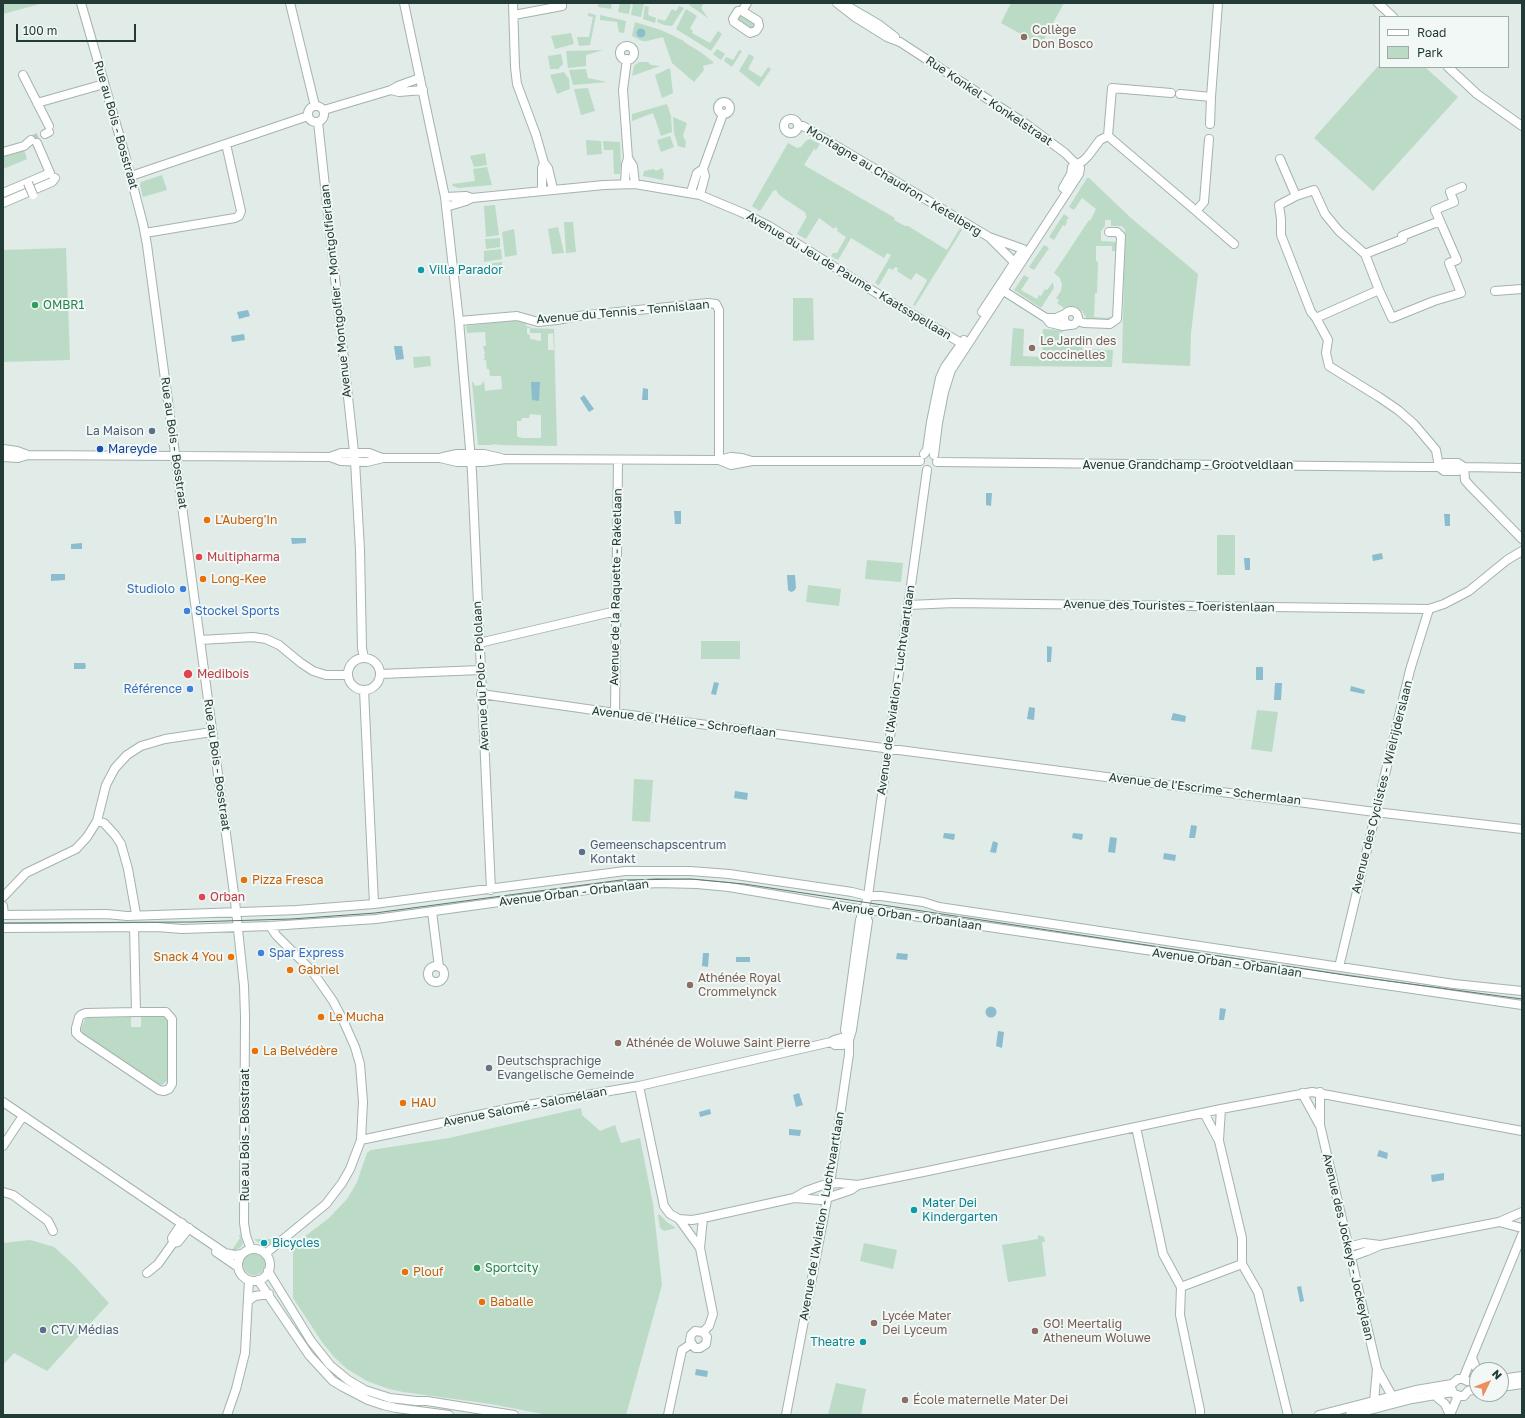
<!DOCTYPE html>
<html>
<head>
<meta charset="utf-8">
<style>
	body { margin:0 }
	#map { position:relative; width:1525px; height:1418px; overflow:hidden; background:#e1ebe8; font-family:"Golos Text",sans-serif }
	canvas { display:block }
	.frame { position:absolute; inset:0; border:4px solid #223b37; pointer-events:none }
	.legend { position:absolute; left:1379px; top:16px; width:130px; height:52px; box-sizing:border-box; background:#f1f8f5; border:1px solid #9eaca9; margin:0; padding:5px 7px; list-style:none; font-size:12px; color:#223b37 }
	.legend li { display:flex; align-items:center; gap:8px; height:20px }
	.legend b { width:20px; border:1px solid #9eaca9 }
	.north { position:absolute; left:1469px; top:1362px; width:40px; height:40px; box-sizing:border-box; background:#f1f8f5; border:1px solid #9eaca9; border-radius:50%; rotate:47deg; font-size:11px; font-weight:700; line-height:16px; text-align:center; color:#223b37 }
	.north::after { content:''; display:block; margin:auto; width:14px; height:18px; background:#ec8f5e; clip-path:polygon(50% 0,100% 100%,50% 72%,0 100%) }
	.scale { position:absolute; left:16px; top:24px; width:120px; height:18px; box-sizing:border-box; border:2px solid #223b37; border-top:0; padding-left:5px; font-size:12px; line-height:14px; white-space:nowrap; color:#223b37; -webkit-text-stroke:3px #f1f8f5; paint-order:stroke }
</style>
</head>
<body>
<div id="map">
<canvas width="1525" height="1418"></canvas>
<div class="frame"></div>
<ul class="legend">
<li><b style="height:5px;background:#fff"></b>Road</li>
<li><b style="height:11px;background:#bbdbc7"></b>Park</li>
</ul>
<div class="north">N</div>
<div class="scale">100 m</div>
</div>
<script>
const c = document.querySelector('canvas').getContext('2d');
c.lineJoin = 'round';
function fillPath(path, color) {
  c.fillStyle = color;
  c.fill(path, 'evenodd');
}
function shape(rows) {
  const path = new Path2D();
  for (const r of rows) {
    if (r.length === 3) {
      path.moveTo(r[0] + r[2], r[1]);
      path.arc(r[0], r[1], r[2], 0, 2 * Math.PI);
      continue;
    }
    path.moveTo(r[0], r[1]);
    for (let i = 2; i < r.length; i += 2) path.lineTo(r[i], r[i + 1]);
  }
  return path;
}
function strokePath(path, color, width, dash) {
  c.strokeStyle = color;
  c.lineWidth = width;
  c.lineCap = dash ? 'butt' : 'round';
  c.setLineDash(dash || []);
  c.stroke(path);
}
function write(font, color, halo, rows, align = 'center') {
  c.font = font + ' "Golos Text",sans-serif';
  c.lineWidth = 4;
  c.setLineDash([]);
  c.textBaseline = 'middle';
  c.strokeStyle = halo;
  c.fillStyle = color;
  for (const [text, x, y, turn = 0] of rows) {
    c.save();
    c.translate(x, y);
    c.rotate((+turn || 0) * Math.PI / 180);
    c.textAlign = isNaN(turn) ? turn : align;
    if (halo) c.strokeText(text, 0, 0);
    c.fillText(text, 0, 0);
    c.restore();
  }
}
const green = shape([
	[3,3,38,3,40,4,3,14],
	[599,3,612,3,611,9,598,7],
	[620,3,631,3,629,14,618,12],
	[633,3,644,4,641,17,631,15],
	[690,3,704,3,701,8,708,18,689,5],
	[1011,3,1064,3,1041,45,1001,23],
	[645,6,649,7,648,15,656,18,655,23,643,19],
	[679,6,684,8,672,26,664,25,657,22,658,19,665,21,672,9,676,11],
	[686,9,697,16,690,28,693,31,692,33,710,43,718,31,722,34,711,51,676,29],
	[588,13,596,15,590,45,579,46,577,37,589,37,593,17,588,16],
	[600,15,626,21,624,33,619,32,617,22,600,20],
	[739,15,741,15,755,22,755,27,750,30,738,23,737,18],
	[635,22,661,30,684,41,684,42,702,53,714,63,703,66,704,70,694,82,672,63,663,37,647,41,642,41,632,36],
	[571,33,574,44,555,49,551,36],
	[717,49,725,54,721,60,713,54],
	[603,50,586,55,586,66,568,68,566,51],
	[739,50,742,51,732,67,724,61,726,57,733,60],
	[561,54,563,64,558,69,550,69,548,56],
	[749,54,754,57,748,69,761,77,768,67,771,69,759,87,739,71],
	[639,62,648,62,651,65,660,66,632,76,634,66],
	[1380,64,1380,67,1425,67,1458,97,1373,191,1314,138],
	[670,68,673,93,662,98,655,75],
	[586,69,588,78,607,82,573,85,569,70],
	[564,72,569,79,570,89,557,94,550,75],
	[588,88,595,111,581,115,574,89],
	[667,104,671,116,672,132,661,136,653,113,632,121,632,114],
	[673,117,687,123,683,136,686,142,685,148,678,146,674,133],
	[670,136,674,147,661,152,657,140],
	[810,139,820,144,816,150,814,149,804,165,895,218,894,220,905,226,908,226,947,250,960,228,962,230,915,306,913,305,927,281,926,279,916,273,911,280,897,271,898,268,895,267,893,270,889,268,879,285,875,283,891,255,887,253,884,258,851,238,838,260,831,256,833,253,837,253,846,237,837,231,838,229,835,227,834,229,819,218,806,239,797,234,807,216,805,215,806,213,779,195,776,190,773,191,760,211,752,206,788,143,797,148,801,147,806,141],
	[586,140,601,141,602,154,587,155],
	[603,141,620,142,621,163,620,174,614,174,613,150,604,150],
	[23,147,27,159,3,169,3,155],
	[485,153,487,165,474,167,470,156],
	[487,167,492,185,458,188,453,186,452,184,475,181,473,169],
	[662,168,664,174,663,180,643,176,644,171,654,169,656,171],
	[162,175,167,190,143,197,140,185,141,182],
	[1087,178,1089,178,1131,218,1198,274,1191,333,1190,366,1122,363,1125,230,1122,226,1111,226,1111,220,1105,220,1105,226,1101,231,1101,241,1116,242,1116,251,1112,251,1112,246,1096,246,1096,261,1098,262,1097,293,1095,293,1094,317,1108,318,1109,317,1113,317,1109,320,1087,319,1082,311,1076,307,1070,306,1064,308,1057,303,1059,300,1056,298,1061,291,1062,285,1060,278,1054,273,1089,220,1090,221,1096,209,1082,198,1074,210,1069,207],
	[495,205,499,235,486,237,484,206],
	[1064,214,1069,218,1066,221,1067,222,1065,226,1063,225,1054,240,1049,237],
	[564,222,573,222,576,252,566,253],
	[558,227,564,253,552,254,548,229],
	[514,229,517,255,505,257,502,232],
	[500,238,500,247,486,249,485,239],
	[1044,245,1049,248,1034,270,1029,267],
	[66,248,70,360,3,362,3,250],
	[501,249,502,259,484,262,484,251],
	[502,262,503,272,487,273,486,264],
	[1024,275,1029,278,1021,290,1037,299,1039,295,1041,296,1045,289,1047,290,1053,282,1053,283,1054,288,1041,308,1014,290],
	[793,298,813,298,814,340,793,341],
	[515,320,526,323,526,326,530,327,531,328,554,329,557,446,499,445,493,444,492,445,478,445,472,382,473,382,475,386,481,385,484,381,485,391,502,389,501,376,490,376,489,369,487,369,486,360,483,360,485,358,484,354,485,354,483,346,486,346,485,332,467,333,466,326],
	[527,328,530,328,530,333,541,333,541,341,530,339,530,335,527,334],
	[553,333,554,350,548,350,548,334],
	[530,414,541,415,541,438,523,438,518,437,517,435,517,421,521,421,522,418,529,418],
	[1013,328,1024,329,1023,356,1042,357,1043,329,1062,330,1063,332,1059,333,1059,346,1082,346,1082,349,1113,350,1112,367,1010,366],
	[430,356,431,366,414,368,413,357],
	[1217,535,1235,535,1235,575,1217,575],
	[867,560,903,563,901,582,865,579],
	[808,585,841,589,839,606,806,602],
	[701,641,740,641,740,659,701,659],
	[1257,710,1278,712,1272,752,1251,749],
	[634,779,653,780,650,822,632,821],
	[165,1016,168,1019,168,1076,167,1081,162,1085,155,1083,83,1034,81,1029,85,1019,87,1018,131,1017,131,1027,141,1027,141,1017],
	[581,1108,582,1115,600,1131,615,1125,621,1143,640,1138,653,1204,662,1285,626,1415,548,1415,491,1404,403,1392,389,1389,367,1381,347,1369,334,1357,322,1342,293,1298,293,1245,328,1219,347,1199,357,1182,367,1153,371,1150,449,1138],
	[659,1214,667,1222,676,1228,664,1231,660,1228,658,1215],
	[240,1234,243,1243,241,1247,234,1251,228,1251,230,1250,232,1250,240,1238,239,1236],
	[1038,1235,1044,1237,1045,1242,1042,1242,1046,1276,1008,1282,1002,1245,1038,1239],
	[255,1239,275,1239,276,1240,271,1243,265,1244,258,1242,255,1240],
	[30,1240,54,1247,74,1265,109,1303,47,1371,14,1353,3,1365,3,1243],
	[864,1243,897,1250,893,1269,860,1261],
	[254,1264,11],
	[836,1383,866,1389,861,1415,828,1415]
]);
const water = shape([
	[641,33,4.5],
	[248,310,250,316,239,319,237,312],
	[244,334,245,340,232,342,231,336],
	[394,346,402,346,404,359,396,360],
	[531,382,540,382,539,401,532,400],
	[643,388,648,389,648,400,642,400],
	[584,395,594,409,589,412,580,398],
	[986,493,992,493,991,506,986,505],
	[674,511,681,511,681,524,675,524],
	[1444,514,1450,514,1450,526,1445,526],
	[291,538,306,538,306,543,292,544],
	[82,543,82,549,71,549,71,544],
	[1382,553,1383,559,1373,561,1372,555],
	[1244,558,1250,558,1250,570,1245,570],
	[51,574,65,574,65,580,51,581],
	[787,575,795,575,796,588,794,591,791,592,788,590],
	[1047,646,1052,647,1051,662,1047,662],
	[74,663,85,663,86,666,85,669,74,669],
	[1256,667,1263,667,1263,680,1256,680],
	[714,682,719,683,716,695,711,694],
	[1275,683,1282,683,1281,700,1274,700],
	[1351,686,1365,690,1364,694,1350,691],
	[1029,707,1035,708,1034,720,1027,719],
	[1173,713,1186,716,1185,722,1171,720],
	[735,791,748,793,747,800,734,798],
	[1191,825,1197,826,1195,838,1189,838],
	[944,833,955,834,954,840,943,838],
	[1073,833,1083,834,1082,840,1072,838],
	[1110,837,1117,838,1115,853,1108,852],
	[993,841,998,843,996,853,990,852],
	[1164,853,1176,855,1175,861,1163,859],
	[703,953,709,953,708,967,702,966],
	[897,953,908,954,907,960,896,959],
	[736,957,750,957,750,962,736,962],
	[991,1012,5.5],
	[1220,1008,1226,1009,1224,1020,1219,1020],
	[998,1031,1004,1032,1002,1048,996,1046],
	[799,1093,803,1105,796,1107,793,1095],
	[710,1109,711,1114,700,1117,699,1112],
	[789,1129,801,1130,800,1136,789,1135],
	[1379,1150,1388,1153,1387,1159,1377,1156],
	[1444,1173,1444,1180,1432,1182,1431,1175],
	[1301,1286,1304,1301,1300,1302,1297,1287],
	[696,1369,708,1371,707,1377,695,1375]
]);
const minorTunnel = shape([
	[31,140,45,134]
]);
const minor = shape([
	[81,3,125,155,143,224,147,245,235,901,244,986,245,1016,244,1223,246,1236,251,1249],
	[290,3,315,106],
	[404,3,445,197,459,321,472,472,491,890],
	[513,3,515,67,517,84,536,135,544,163,548,168,553,189],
	[837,3,855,17,887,37,900,42,1026,124,1065,153,1080,168,1079,174,951,370,944,392,938,423,934,455],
	[842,3,878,24,895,37],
	[1378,3,1393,17],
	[742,11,758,21,759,26,756,31,750,33,734,22,733,19,738,11,742,11,747,3],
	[514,15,562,6,562,3],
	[627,53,7],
	[1448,67,1477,94,1522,126],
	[23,75,49,126],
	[391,90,399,92,423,90],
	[1180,94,1211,97,1210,124],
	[1211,97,1218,3],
	[724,108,6],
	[37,103,104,84],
	[316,114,8],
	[324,110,391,90,398,86,420,78],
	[791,126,7],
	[318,122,355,461,360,550,362,648,364,658],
	[798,126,803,126,989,237,1023,249,1024,253],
	[45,134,49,132],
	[1108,136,1112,88,1171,93],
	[3,152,24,146,31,140],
	[628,158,633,166,635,184],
	[1280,159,1296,196],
	[131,176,308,116],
	[625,184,626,165,628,158,623,90,627,59],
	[1063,188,1071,174,1072,167,1083,161,1088,156,1100,140,1108,136,1196,211,1204,202,1209,139],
	[542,190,542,168,544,163],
	[691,192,697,173,703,169,723,114],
	[3,193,50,173,37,143],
	[700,195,705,176,703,169],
	[445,197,466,196,472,198],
	[3,203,52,182,55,178],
	[446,207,466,201,472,198,604,185,635,184,700,195,743,213,769,226,868,288,966,346],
	[1196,211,1234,244],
	[1440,221,1435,210,1454,202,1450,192,1462,187],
	[145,233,235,218,239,216,241,211,226,144],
	[991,239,1014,262,1018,262],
	[1365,254,1403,239,1402,236,1440,221,1457,260,1449,263,1461,293,1434,301,1392,318,1379,290,1365,254,1339,231,1325,214,1314,190,1296,196,1279,205,1281,219,1281,235,1311,312,1316,318,1328,340,1326,353,1329,366,1379,397,1398,410,1414,424,1436,450,1439,467],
	[999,288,1046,318,1050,323,1063,326,1069,325],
	[1495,291,1522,289],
	[1071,318,7],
	[982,312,1022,251],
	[1046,318,1056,318,1065,314],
	[1316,318,1379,290],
	[459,321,517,316,538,322,557,320,578,316,708,303,716,304,719,310,719,460],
	[1077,321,1084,323,1110,324,1117,319,1121,236,1117,232,1109,232],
	[3,449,17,451,28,455],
	[924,454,927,450,931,422,940,378,945,367,964,340],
	[3,457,18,458,28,455,330,457,341,461,367,462,383,458,440,458,457,462,483,462,506,459,719,460,731,457,742,458,752,461],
	[330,457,341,453,369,453,382,458],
	[443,457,457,454,484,454,501,458],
	[719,460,731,465,752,461,920,461],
	[937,462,1423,467,1439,467,1444,471,1458,471,1464,467],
	[1439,467,1444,463,1458,463,1464,467,1522,468],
	[1464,467,1465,480,1470,486,1522,539],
	[909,605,954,603,1429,609,1444,604,1469,591,1507,560,1522,551],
	[200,640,253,637,266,639,279,645,301,663,313,671,326,675,348,675],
	[479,643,616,611],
	[364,674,16],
	[380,674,481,670],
	[364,690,374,904],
	[481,694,615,713,1375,812,1522,829],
	[615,713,618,460],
	[97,821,104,823,115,835,121,844,128,869,136,914],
	[3,897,26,873,76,849,87,837,97,821,106,785,115,768,127,755,141,746,165,739,212,732],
	[3,906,4,915],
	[432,912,439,967],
	[3,915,106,914,127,916,297,910,374,904,625,871,690,871,729,874,852,892,868,896,881,896,923,902,939,907,1454,984,1522,991],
	[134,927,136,1012],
	[3,928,157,927,182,929,270,926,376,919,608,887,657,883,697,884,729,887,864,910,886,912,1522,1005],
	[436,974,8],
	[1339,967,1410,670,1429,609],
	[136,1012,166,1012,172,1019,172,1084,169,1089,164,1091,159,1090,80,1037,76,1033,76,1028,79,1017,81,1015,86,1013,136,1012],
	[849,1040,852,1030,868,921,864,910],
	[831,1042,835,1045,843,1045,849,1040],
	[639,1086,664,1206,670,1214,679,1219,700,1248],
	[1320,1092,1320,1125,1377,1369],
	[1302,1093,1319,1124],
	[3,1102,219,1249,225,1253,234,1255,242,1254],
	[1204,1113,1219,1141,1242,1238,1242,1264,1258,1292,1288,1415],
	[1136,1127,1163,1254,1181,1287,1180,1315,1200,1410,1200,1415],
	[361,1140,516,1107,639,1086,831,1042,834,1040,841,1038,849,1040],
	[1219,1140,1221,1109],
	[3,1146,23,1116],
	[3,1192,13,1195,48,1221,53,1231],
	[794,1198,806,1191,823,1185,838,1183,858,1185,928,1171,1221,1109,1312,1092,1522,1131],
	[679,1219,692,1220,703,1218,794,1198,821,1200,851,1190,858,1185],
	[1499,1222,1522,1228],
	[182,1223,172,1238,173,1243,178,1242,189,1228],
	[1348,1247,1364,1243,1380,1245],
	[254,1265,16],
	[216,1252,238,1267],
	[265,1254,326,1204,342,1183,350,1169,361,1140,363,1102,360,1064,355,1047,343,1020,333,1001,312,971,276,935,270,926],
	[1350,1257,1367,1251,1381,1245,1499,1222,1522,1212],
	[268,1271,311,1341,330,1365,348,1380,365,1390,390,1398,416,1401,427,1401,514,1415],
	[147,1273,158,1264,173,1243],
	[258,1280,309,1355,333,1381,343,1387,368,1400,383,1405,396,1408,449,1415],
	[1181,1287,1242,1264],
	[248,1301,255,1296,269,1294],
	[703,1332,707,1337,706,1344,700,1348,695,1348,690,1341,691,1335,695,1331,703,1332,709,1326,713,1314,700,1248,703,1218],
	[1472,1358,1477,1370],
	[1463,1379,1522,1235],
	[1501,1379,1522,1376],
	[1501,1387,1522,1384],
	[1451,1388,1454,1394,1461,1396,1464,1396,1468,1391,1477,1389],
	[1433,1394,1445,1404,1450,1415],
	[1374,1401,1377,1369,1392,1396],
	[227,1415,236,1389,245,1353,249,1280],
	[668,1415,682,1350,691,1344],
	[786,1415,830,1184,849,1054,849,1040,845,1030,860,920,864,910,868,896,927,470],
	[1319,1415,1416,1390,1452,1384,1458,1379,1463,1379,1467,1381,1477,1382],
	[1350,1415,1412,1399,1453,1392],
	[1450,1415,1458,1396]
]);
const tram = shape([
	[3,923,191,922,291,919,375,913,621,880,691,879,744,884,1351,976,1522,999]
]);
const minorBridge = shape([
	[28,183,33,195]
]);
const markers = [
	[1024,37,4,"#8d6e63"],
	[421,270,4,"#0f9aa8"],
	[35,305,4,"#2e9e5b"],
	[1032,348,4,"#8d6e63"],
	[152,431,4,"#5c6f8a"],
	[100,449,4,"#1a4fb4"],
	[207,520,4,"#e8710a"],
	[199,557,4,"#e0444e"],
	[203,579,4,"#e8710a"],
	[183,589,4,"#3f7fe0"],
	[187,611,4,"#3f7fe0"],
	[188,674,5,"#e0444e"],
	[190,689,4,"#3f7fe0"],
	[582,852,4,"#5c6f8a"],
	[244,880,4,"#e8710a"],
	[202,897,4,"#e0444e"],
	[261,953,4,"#3f7fe0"],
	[231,957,4,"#e8710a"],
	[290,970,4,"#e8710a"],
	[690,985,4,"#8d6e63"],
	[321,1017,4,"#e8710a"],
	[618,1043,4,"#8d6e63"],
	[255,1051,4,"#e8710a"],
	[489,1068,4,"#6b7280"],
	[403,1103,4,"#e8710a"],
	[914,1210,4,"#0f9aa8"],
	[264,1243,4,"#0f9aa8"],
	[477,1268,4,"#2e9e5b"],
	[405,1272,4,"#e8710a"],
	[482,1302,4,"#e8710a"],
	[874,1323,4,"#8d6e63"],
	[43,1330,4,"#5c6f8a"],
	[1035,1331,4,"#8d6e63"],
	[863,1342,4,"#0f9aa8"],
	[905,1400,4,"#8d6e63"]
];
const educationNames = [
	["Collège",1032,30],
	["Don Bosco",1032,44],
	["Le Jardin des",1040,341],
	["coccinelles",1040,355],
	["Athénée Royal",698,978],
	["Crommelynck",698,992],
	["Athénée de Woluwe Saint Pierre",626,1043],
	["Lycée Mater",882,1316],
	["Dei Lyceum",882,1330],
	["GO! Meertalig",1043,1324],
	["Atheneum Woluwe",1043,1338],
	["École maternelle Mater Dei",913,1400]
];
const streetNames = [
	["Rue Konkel - Konkelstraat",989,101,34],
	["Rue au Bois - Bosstraat",116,125,74],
	["Montagne au Chaudron - Ketelberg",894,181,31],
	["Avenue du Jeu de Paume - Kaatsspellaan",849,276,31],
	["Avenue Montgolfier - Montgolfierlaan",336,291,-96],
	["Avenue du Tennis - Tennislaan",623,312,-5],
	["Rue au Bois - Bosstraat",174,443,82],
	["Avenue Grandchamp - Grootveldlaan",1188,465],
	["Avenue de la Raquette - Raketlaan",616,587,-89],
	["Avenue des Touristes - Toeristenlaan",1169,606,1],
	["Avenue du Polo - Pololaan",481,676,-93],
	["Avenue de l'Aviation - Luchtvaartlaan",896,690,-82],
	["Avenue de l'Hélice - Schroeflaan",684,722,7],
	["Rue au Bois - Bosstraat",217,765,82],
	["Avenue des Cyclistes - Wielrijderslaan",1382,787,-76],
	["Avenue de l'Escrime - Schermlaan",1205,789,7],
	["Avenue Orban - Orbanlaan",574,893,-7],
	["Avenue Orban - Orbanlaan",907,916,8],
	["Avenue Orban - Orbanlaan",1227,963,8],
	["Avenue Salomé - Salomélaan",525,1107,-11],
	["Rue au Bois - Bosstraat",245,1135,-90],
	["Avenue de l'Aviation - Luchtvaartlaan",822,1216,-80],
	["Avenue des Jockeys - Jockeylaan",1348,1247,77]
];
const cultureNames = [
	["Villa Parador",429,270],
	["Mater Dei",922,1203],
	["Kindergarten",922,1217],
	["Bicycles",272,1243],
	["Theatre",855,1342,"right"]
];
const leisureNames = [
	["OMBR1",43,305],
	["Sportcity",485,1268]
];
const serviceNames = [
	["La Maison",144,431,"right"],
	["Gemeenschapscentrum",590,845],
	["Kontakt",590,859],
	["CTV Médias",51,1330]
];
const transitNames = [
	["Mareyde",108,449]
];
const foodNames = [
	["L'Auberg'In",215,520],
	["Long-Kee",211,579],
	["Pizza Fresca",252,880],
	["Snack 4 You",223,957,"right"],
	["Gabriel",298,970],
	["Le Mucha",329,1017],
	["La Belvédère",263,1051],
	["HAU",411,1103],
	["Plouf",413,1272],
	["Baballe",490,1302]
];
const healthNames = [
	["Multipharma",207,557],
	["Medibois",197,674],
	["Orban",210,897]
];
const shopNames = [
	["Studiolo",175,589],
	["Stockel Sports",195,611,"left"],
	["Référence",182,689],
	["Spar Express",269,953,"left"]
];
const worshipNames = [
	["Deutschsprachige",497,1061],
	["Evangelische Gemeinde",497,1075]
];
fillPath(green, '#bbdbc7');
fillPath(water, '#8bbdce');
strokePath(minorTunnel, '#bbc8c5', 8, [8, 4]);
strokePath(minor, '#a4b3af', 10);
strokePath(minor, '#fff', 8);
strokePath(tram, '#5d7772', 1);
strokePath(minorBridge, '#a4b3af', 10, []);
strokePath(minorBridge, '#fff', 8);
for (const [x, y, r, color] of markers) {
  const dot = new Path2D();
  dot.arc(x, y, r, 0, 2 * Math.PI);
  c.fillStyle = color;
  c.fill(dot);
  strokePath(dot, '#f1f8f5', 1.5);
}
write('12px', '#785e54', '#f1f8f5', educationNames, 'left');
write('12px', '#223b37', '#f1f8f5', streetNames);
write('12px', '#0d838f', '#f1f8f5', cultureNames, 'left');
write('12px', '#27864d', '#f1f8f5', leisureNames, 'left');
write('12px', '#4e5e75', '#f1f8f5', serviceNames, 'left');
write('12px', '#164399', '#f1f8f5', transitNames, 'left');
write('12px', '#c56008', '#f1f8f5', foodNames, 'left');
write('12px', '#be3a42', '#f1f8f5', healthNames, 'left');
write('12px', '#366cbe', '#f1f8f5', shopNames, 'right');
write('12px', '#5b616d', '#f1f8f5', worshipNames, 'left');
</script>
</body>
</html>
